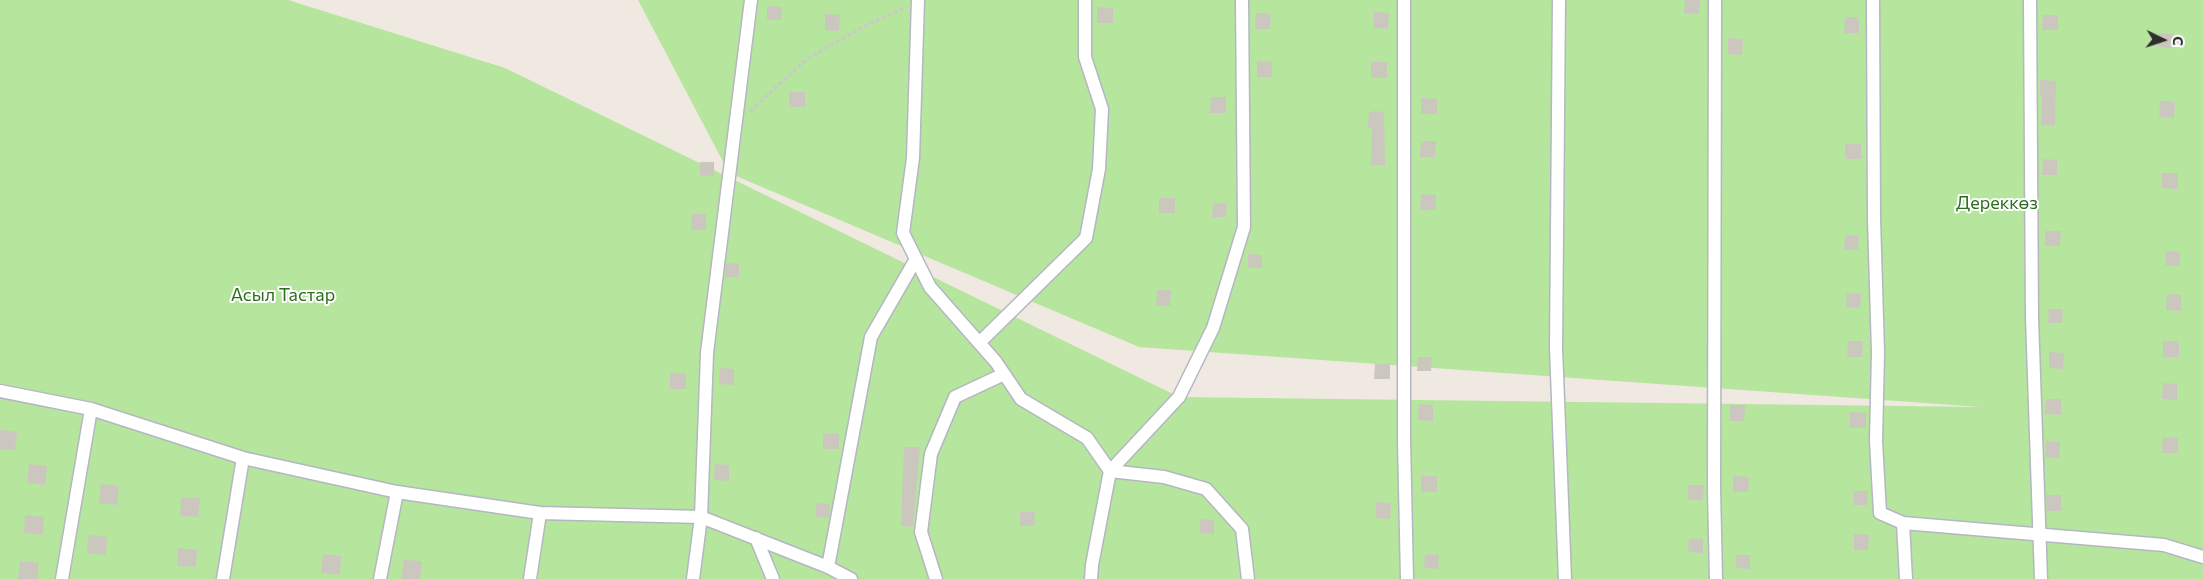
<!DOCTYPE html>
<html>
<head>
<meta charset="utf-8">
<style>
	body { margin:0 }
	#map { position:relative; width:2203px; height:579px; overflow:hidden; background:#efe9e1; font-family:Commissioner,sans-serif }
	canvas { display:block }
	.north { position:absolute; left:2138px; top:15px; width:50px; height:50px; -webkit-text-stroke:4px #fff; paint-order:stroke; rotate:94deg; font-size:14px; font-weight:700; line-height:20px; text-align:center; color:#2e2e2e }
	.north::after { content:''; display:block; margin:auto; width:18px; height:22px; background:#2e2e2e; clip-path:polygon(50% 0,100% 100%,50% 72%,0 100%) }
</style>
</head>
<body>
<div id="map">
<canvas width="2203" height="579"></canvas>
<div class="north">С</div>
</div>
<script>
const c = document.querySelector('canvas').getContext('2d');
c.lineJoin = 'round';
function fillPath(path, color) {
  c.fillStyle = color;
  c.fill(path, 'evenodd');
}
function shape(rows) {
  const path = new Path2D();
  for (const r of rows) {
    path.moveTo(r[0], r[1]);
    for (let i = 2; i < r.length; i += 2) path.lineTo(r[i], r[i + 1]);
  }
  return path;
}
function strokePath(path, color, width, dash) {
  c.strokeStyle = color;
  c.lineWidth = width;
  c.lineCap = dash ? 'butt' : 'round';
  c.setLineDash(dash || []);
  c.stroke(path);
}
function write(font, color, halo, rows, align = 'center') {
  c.font = font + ' Commissioner,sans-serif';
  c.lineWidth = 4;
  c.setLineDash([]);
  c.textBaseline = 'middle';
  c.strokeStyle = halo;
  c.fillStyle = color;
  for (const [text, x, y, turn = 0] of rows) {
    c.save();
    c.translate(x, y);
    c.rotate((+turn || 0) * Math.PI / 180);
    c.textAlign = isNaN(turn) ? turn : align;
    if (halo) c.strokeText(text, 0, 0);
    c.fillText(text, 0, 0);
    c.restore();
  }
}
const green = shape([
	[0,0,288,0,505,68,1179,397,1981,407,1139,347,729,173,638,0,2203,0,2203,579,0,579]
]);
const building = shape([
	[1685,0,1700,0,1699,14,1684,13],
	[767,6,782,7,781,20,767,20],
	[1097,7,1113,8,1113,23,1097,23],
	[1374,12,1389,13,1388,29,1373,28],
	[1256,13,1271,14,1270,29,1255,29],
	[825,14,840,15,839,31,825,30],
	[2043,15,2058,15,2058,30,2042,30],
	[1845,17,1859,17,1859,33,1844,33],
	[2159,33,2173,34,2173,48,2158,47],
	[1728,38,1743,39,1742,55,1728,54],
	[1257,61,1272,62,1272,77,1257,77],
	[1371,62,1387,62,1387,78,1371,78],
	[2040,80,2056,81,2055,126,2041,125,2042,96,2040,96],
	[789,92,805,92,805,107,789,107],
	[1211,97,1226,97,1226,113,1210,113],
	[1421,98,1437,99,1437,114,1421,114],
	[2160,101,2175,102,2174,118,2159,117],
	[1373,111,1384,112,1385,165,1371,165,1372,128,1368,128,1369,113],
	[1421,141,1436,141,1435,157,1420,157],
	[1845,144,1861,144,1861,159,1845,159],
	[2043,159,2057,160,2057,175,2042,175],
	[700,162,714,162,714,176,700,175],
	[2162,173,2178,173,2178,189,2162,188],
	[1421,194,1436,195,1436,210,1420,210],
	[1159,198,1175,198,1175,213,1159,213],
	[1213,203,1227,204,1226,217,1212,217],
	[692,214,706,214,706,230,691,230],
	[2045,231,2061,231,2060,246,2045,246],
	[1845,235,1859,236,1858,250,1844,249],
	[2166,251,2180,252,2180,266,2165,265],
	[1248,254,1262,255,1262,268,1248,268],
	[726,263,739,264,739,277,725,277],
	[1157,290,1171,290,1170,306,1156,305],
	[1847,293,1861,294,1860,308,1846,307],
	[2167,294,2181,295,2181,311,2166,310],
	[2049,309,2063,309,2062,323,2048,323],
	[1848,341,1863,341,1862,357,1847,357],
	[2163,341,2179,341,2179,357,2163,357],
	[2049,352,2064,353,2063,369,2049,368],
	[1418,357,1432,357,1431,371,1417,371],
	[1375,364,1390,364,1390,379,1374,379],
	[720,368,734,369,734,385,719,384],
	[670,373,686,374,686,389,670,389],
	[2163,383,2177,384,2177,400,2162,399],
	[2046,399,2061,399,2061,415,2045,414],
	[1419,404,1433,405,1433,421,1418,420],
	[1730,405,1745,405,1744,421,1730,421],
	[1850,412,1866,413,1866,428,1850,428],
	[0,430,17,432,15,450,0,449],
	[823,433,839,434,839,449,823,449],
	[2163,437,2178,438,2178,453,2162,453],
	[2046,441,2060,442,2059,458,2045,457],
	[904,447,920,447,913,527,901,526],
	[29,464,47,466,45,485,27,483],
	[715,464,729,465,729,481,714,480],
	[1421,476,1437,476,1437,492,1421,492],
	[1733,476,1749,477,1748,492,1733,492],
	[101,484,119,486,117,505,99,503],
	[1688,485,1704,485,1703,500,1688,500],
	[1854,491,1868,491,1867,505,1853,505],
	[2046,495,2061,495,2061,511,2047,511],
	[181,497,200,498,198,517,180,516],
	[1376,502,1391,503,1390,519,1376,518],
	[816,503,830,504,829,518,816,517],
	[1020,512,1035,512,1034,526,1020,526],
	[25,515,44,517,43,535,24,533],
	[1200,519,1214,520,1214,534,1200,533],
	[1854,534,1869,535,1868,550,1854,550],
	[88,535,107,537,106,555,87,553],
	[1689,538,1703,539,1703,553,1688,552],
	[178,548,197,550,196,567,177,566],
	[323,554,341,556,340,575,321,573],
	[1425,554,1439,555,1438,569,1424,568],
	[1736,555,1750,555,1750,569,1736,568],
	[404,560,422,561,420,579,401,579],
	[20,561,39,563,37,579,18,579]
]);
const path = shape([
	[750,111,808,58,867,25,906,7]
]);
const street = shape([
	[918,0,913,158,903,233,930,287,996,362,1021,399,1087,438,1110,471,1179,397,1213,328,1244,227,1242,0],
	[1404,0,1404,440,1407,579],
	[1559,0,1556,348,1565,579],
	[1715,0,1714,489,1716,579],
	[1873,0,1874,219,1878,352,1876,441,1880,513,1903,523,2164,545,2203,557],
	[2030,0,2032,318,2041,579],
	[979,343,1086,238,1099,169,1102,109,1085,57,1085,0],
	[0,391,91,409,243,458,397,492,540,513,701,517,828,567,851,579],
	[1903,523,1906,579],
	[756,538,773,579],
	[828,567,871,337,916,259],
	[62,579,91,409],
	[223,579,243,458],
	[380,579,397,492],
	[530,579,540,513],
	[693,579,701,517,707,353,751,0],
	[936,579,921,532,931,454,955,397,1004,374],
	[1091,579,1092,565,1110,471,1164,477,1206,489,1242,529,1248,579]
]);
const parkNames = [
	["Дереккөз",1997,203],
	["Асыл Тастар",283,295]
];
fillPath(green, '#b6e59e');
fillPath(building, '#cbc7bf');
strokePath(street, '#b4b7c1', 15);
strokePath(path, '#c9c9c9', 3, [4, 2.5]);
strokePath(street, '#fff', 12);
write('18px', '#2c6e1b', '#fff', parkNames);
</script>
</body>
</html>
